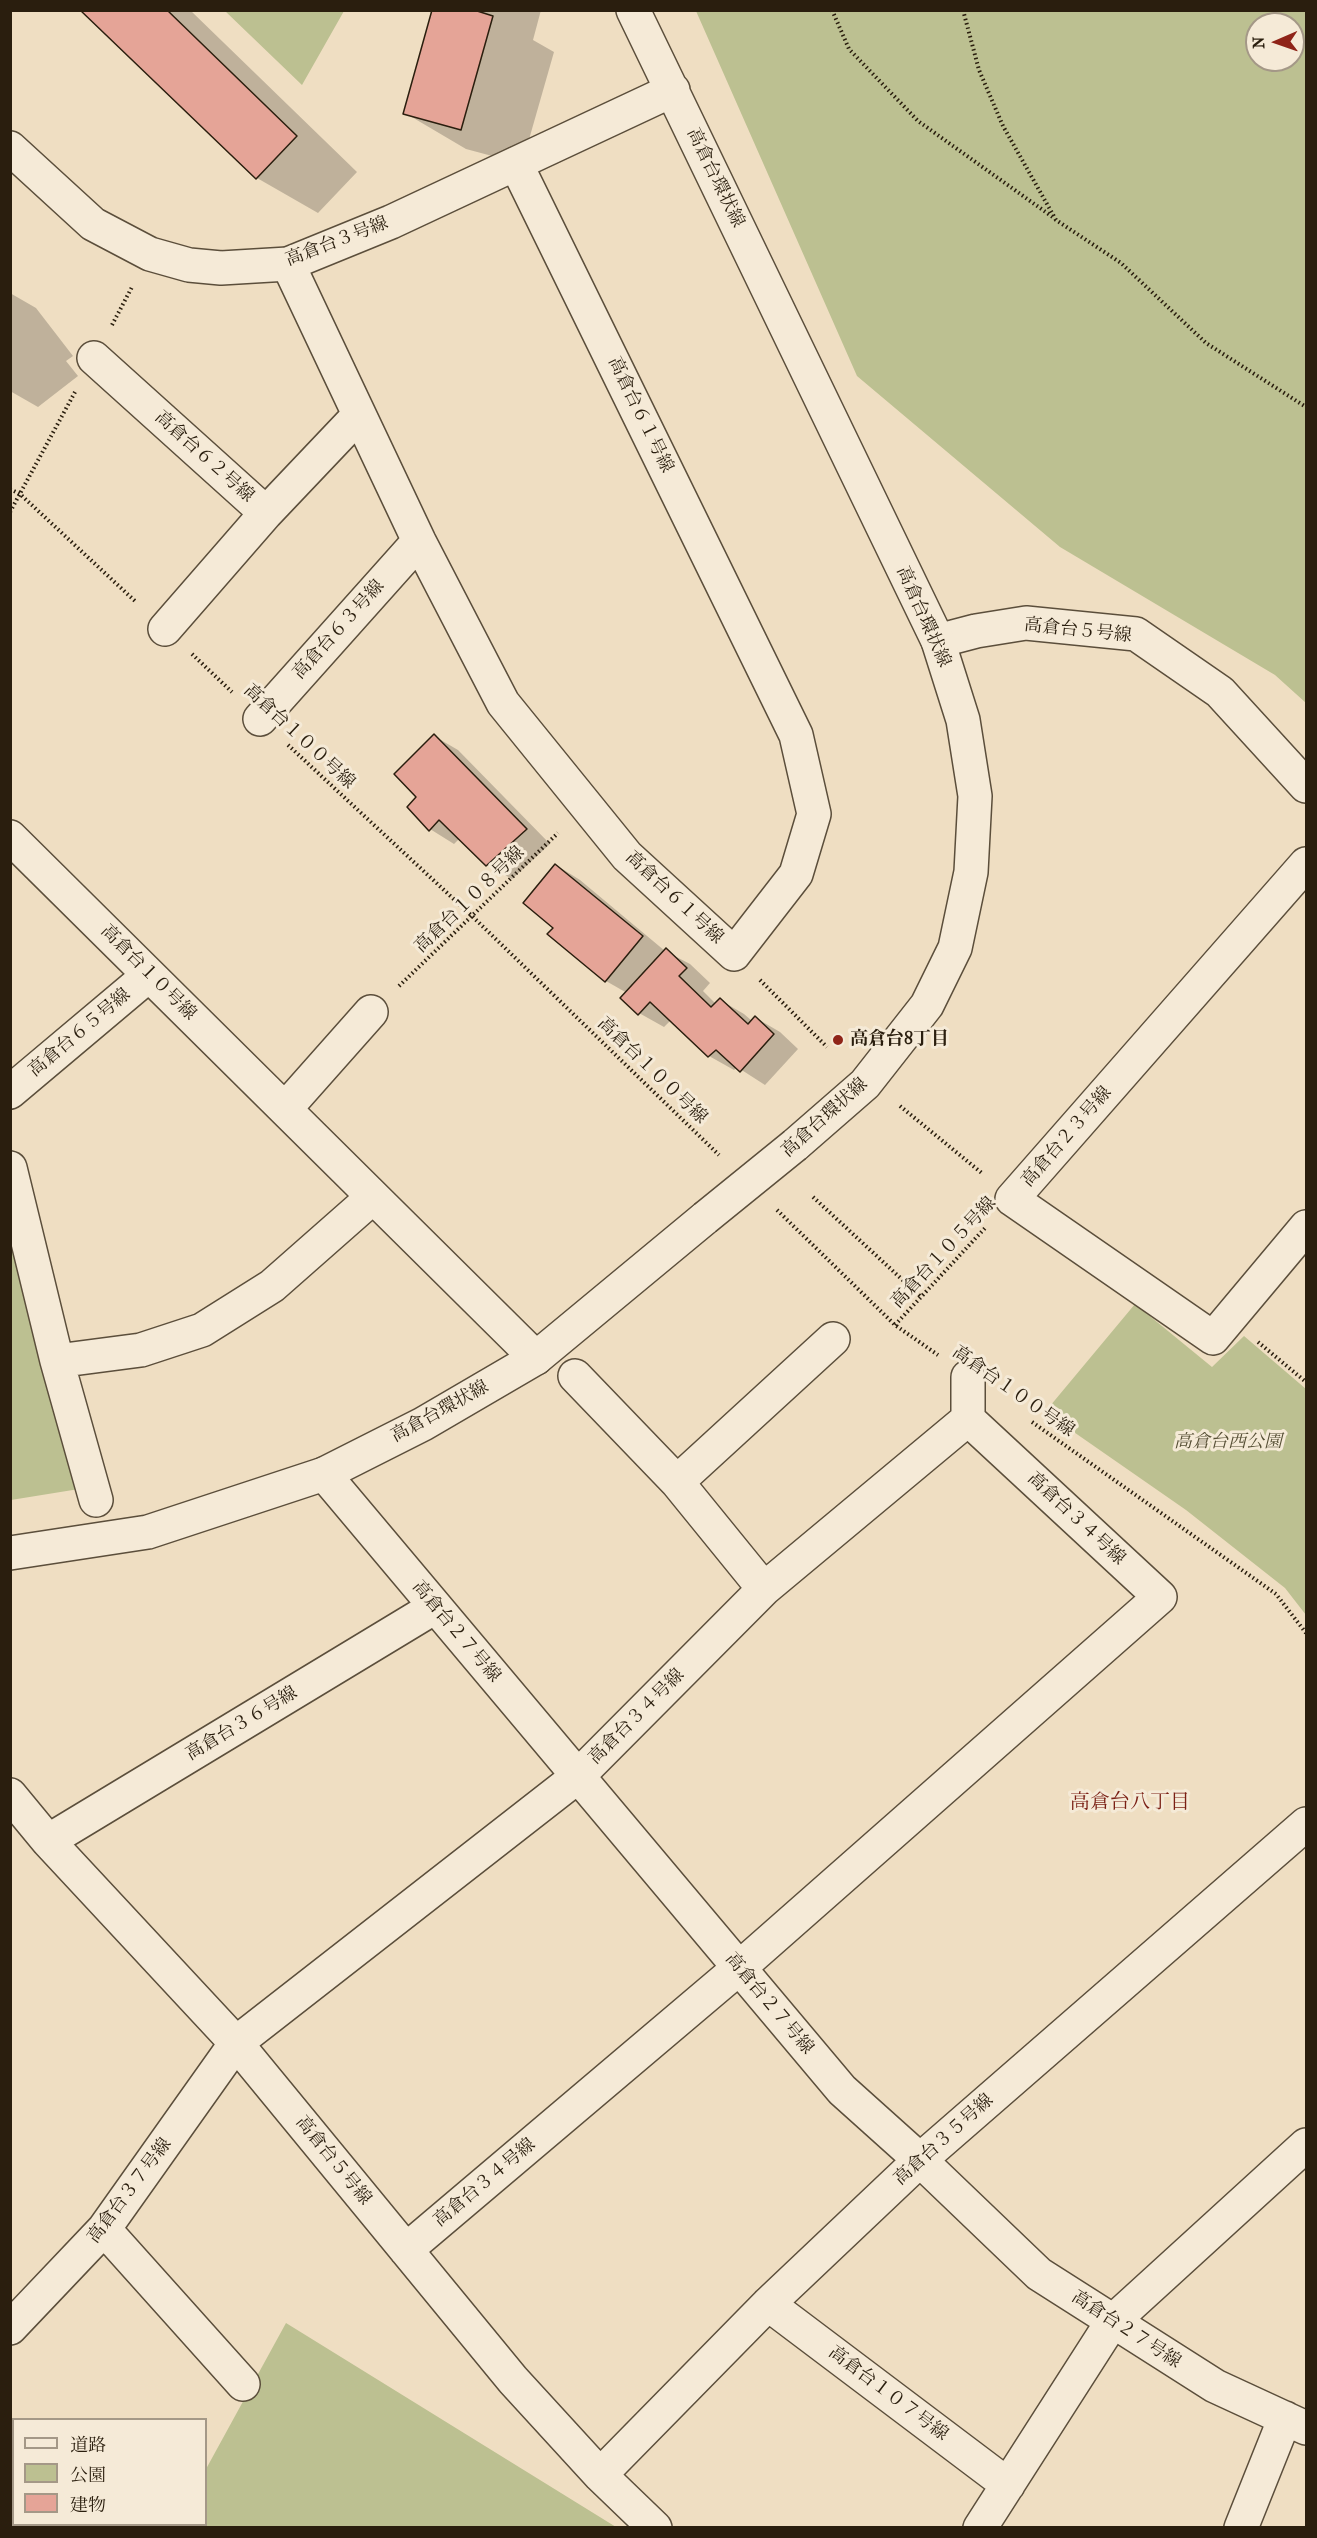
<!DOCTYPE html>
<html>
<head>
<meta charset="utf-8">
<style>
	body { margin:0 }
	#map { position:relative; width:1317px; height:2538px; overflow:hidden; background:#efdec2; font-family:"IM FELL French Canon","Noto Serif JP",serif }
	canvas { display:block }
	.frame { position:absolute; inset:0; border:12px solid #2a1e0e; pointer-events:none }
	.legend { position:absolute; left:12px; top:2418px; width:195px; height:108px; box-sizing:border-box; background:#f5ead7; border:2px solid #a49887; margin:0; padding:8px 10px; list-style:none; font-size:18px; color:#2a1e0e }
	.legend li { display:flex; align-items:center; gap:12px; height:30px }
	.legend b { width:30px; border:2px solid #a49887 }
	.north { position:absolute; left:1245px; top:12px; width:60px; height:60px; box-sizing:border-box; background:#f5ead7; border:2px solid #a49887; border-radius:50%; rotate:268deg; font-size:16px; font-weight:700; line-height:24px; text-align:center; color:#2a1e0e }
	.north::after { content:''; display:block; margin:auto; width:21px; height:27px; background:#8f2418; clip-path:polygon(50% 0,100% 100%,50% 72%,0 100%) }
</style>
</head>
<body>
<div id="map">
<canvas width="1317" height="2538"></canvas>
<div class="frame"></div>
<ul class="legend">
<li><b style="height:8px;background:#f5ead7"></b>道路</li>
<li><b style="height:16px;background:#bcc091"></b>公園</li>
<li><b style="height:16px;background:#e5a497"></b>建物</li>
</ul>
<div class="north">N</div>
</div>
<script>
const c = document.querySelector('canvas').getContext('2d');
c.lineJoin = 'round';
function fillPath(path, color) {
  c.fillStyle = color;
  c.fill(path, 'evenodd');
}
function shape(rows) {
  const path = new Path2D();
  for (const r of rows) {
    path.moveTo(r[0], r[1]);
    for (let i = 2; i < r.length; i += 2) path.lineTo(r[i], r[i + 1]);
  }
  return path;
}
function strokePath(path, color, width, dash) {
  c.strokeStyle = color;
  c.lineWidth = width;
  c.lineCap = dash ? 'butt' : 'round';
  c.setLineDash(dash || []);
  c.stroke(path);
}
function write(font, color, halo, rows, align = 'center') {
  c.font = font + ' "IM FELL French Canon","Noto Serif JP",serif';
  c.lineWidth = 6;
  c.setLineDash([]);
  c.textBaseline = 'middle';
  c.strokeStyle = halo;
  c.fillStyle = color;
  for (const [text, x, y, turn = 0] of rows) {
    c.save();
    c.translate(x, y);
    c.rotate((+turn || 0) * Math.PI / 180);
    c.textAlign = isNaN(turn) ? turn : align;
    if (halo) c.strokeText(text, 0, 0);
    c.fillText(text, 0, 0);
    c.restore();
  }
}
const green = shape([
	[225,11,344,11,302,85],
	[696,11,1306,11,1306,703,1275,675,1060,547,857,376],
	[1257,24,1293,24,1293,60,1257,60],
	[10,1217,79,1489,11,1500,10,1500],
	[1135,1304,1212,1367,1244,1336,1306,1389,1306,1615,1285,1588,1186,1510,1045,1412],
	[286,2323,616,2527,11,2527,10,2448,14,2450,14,2524,206,2524,206,2469]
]);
const shadow = shape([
	[82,10,190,10,357,172,318,213,257,178],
	[432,10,541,10,533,40,554,52,522,164,466,149,405,113],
	[10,293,36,308,73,356,66,361,78,376,38,407,10,391],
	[434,736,458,750,550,844,512,879,487,865,460,838,454,844,430,829,418,797],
	[556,865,580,880,665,951,690,964,710,983,703,991,716,1004,720,1000,744,1014,752,1021,756,1018,780,1032,798,1049,765,1085,737,1067,734,1070,709,1056,671,1020,664,1027,639,1013,627,993,606,981,549,934,555,928]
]);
const building = shape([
	[80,10,167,10,297,136,256,179,80,10],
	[432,10,474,10,493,16,461,130,403,114,432,10],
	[434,734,527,829,486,866,439,820,429,831,407,807,416,797,394,774,434,734],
	[555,864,643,936,605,982,547,934,553,928,523,903,555,864],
	[666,948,687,968,679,976,711,1007,720,998,748,1024,755,1016,774,1034,740,1072,716,1050,708,1057,650,1002,638,1015,620,998,666,948]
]);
const path = shape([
	[832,10,849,49,918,121,1054,218],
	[963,10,979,70,1003,126,1056,220,1121,263,1206,343,1306,407],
	[112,325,132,287],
	[10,489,20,494,136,602],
	[10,512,75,392],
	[192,654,232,692],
	[288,745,473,917,719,1155],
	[760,980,827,1047],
	[399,986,558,833],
	[900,1106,983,1174],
	[813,1197,921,1297],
	[777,1210,895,1325,938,1355],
	[895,1325,986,1227],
	[1258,1342,1306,1382],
	[1032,1422,1276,1594,1306,1633]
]);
const minor = shape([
	[288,264,419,541,503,703,627,856,734,954,796,874,814,814,796,735,516,164],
	[94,358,266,513,359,415],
	[165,629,266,513],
	[938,641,976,631,1026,623,1136,634,1220,692,1306,786],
	[260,719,419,541],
	[10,837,536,1358],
	[1306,864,1012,1199,1213,1338,1306,1227],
	[10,1092,149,975],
	[285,1109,371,1012],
	[10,1168,57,1361,96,1500],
	[57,1361,141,1350,202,1330,272,1286,373,1197],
	[575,1376,677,1482,764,1589],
	[968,1377,968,1419],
	[324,1474,842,2090,920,2160,1039,2274,1215,2386,1306,2428],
	[677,1482,833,1339],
	[10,1795,48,1841,236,2043,513,2380,600,2475,655,2528],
	[48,1841,435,1607],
	[104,2229,243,2384],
	[768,2304,1008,2485],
	[10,2328,104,2229,236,2043,577,1777,764,1589,968,1419,1160,1597,739,1968,406,2250],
	[600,2475,768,2304,920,2160,1306,1824],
	[980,2528,1112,2322,1306,2145],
	[1241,2528,1285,2418]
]);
const tertiary = shape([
	[633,10,938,641,963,720,975,796,971,872,955,948,927,1005,865,1084,795,1145],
	[10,148,93,224,150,254,189,265,221,268,288,264,391,222,673,90],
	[10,1553,148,1532,324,1474,423,1424,536,1358,705,1218]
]);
const tertiaryBridge = shape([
	[705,1218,795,1145]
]);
const markers = [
	[838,1040,6,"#8f2418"]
];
const streetNames = [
	["高倉台環状線",715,178,64],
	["高倉台３号線",337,242,-21],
	["高倉台６１号線",640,415,64],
	["高倉台６２号線",204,457,42],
	["高倉台環状線",923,617,66],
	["高倉台６３号線",339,630,-48],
	["高倉台５号線",1078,631,6],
	["高倉台１００号線",299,737,43],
	["高倉台６１号線",674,898,43],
	["高倉台１０８号線",470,900,-44],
	["高倉台１０号線",148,973,45],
	["高倉台６５号線",80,1033,-40],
	["高倉台１００号線",652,1071,44],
	["高倉台環状線",825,1118,-42],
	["高倉台２３号線",1067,1137,-49],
	["高倉台１０５号線",944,1253,-47],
	["高倉台１００号線",1013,1392,35],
	["高倉台環状線",440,1412,-29],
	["高倉台３４号線",1076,1519,43],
	["高倉台２７号線",456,1632,50],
	["高倉台３４号線",637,1717,-45],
	["高倉台３６号線",242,1724,-31],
	["高倉台２７号線",769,2004,50],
	["高倉台３５号線",944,2140,-42],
	["高倉台５号線",333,2161,51],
	["高倉台３４号線",485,2183,-40],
	["高倉台３７号線",130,2191,-53],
	["高倉台２７号線",1126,2330,33],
	["高倉台１０７号線",888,2394,37]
];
const poiNames = [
	["高倉台8丁目",850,1040]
];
const parkNames = [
	["高倉台西公園",1228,1443]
];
const neighbourhoodNames = [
	["高倉台八丁目",1130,1803]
];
fillPath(green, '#bcc091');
fillPath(shadow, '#0003');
fillPath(building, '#e5a497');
strokePath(building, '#2a1e0e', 1.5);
strokePath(minor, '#5b4e3b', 36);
strokePath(tertiary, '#5b4e3b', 36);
strokePath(path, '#2a1e0e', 4, [1.5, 3]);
strokePath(minor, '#f5ead7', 33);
strokePath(tertiary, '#f5ead7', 33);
strokePath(tertiaryBridge, '#5b4e3b', 36, []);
strokePath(tertiaryBridge, '#f5ead7', 33);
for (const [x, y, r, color] of markers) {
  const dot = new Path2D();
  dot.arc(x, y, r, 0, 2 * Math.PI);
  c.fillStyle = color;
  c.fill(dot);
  strokePath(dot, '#f5ead7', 2);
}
write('18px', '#2a1e0e', '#f5ead7', streetNames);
write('bold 18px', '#2a1e0e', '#f5ead7', poiNames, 'left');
write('italic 18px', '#564f35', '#f5ead7', parkNames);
write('20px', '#7a1f14', '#f5ead7', neighbourhoodNames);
</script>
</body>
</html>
